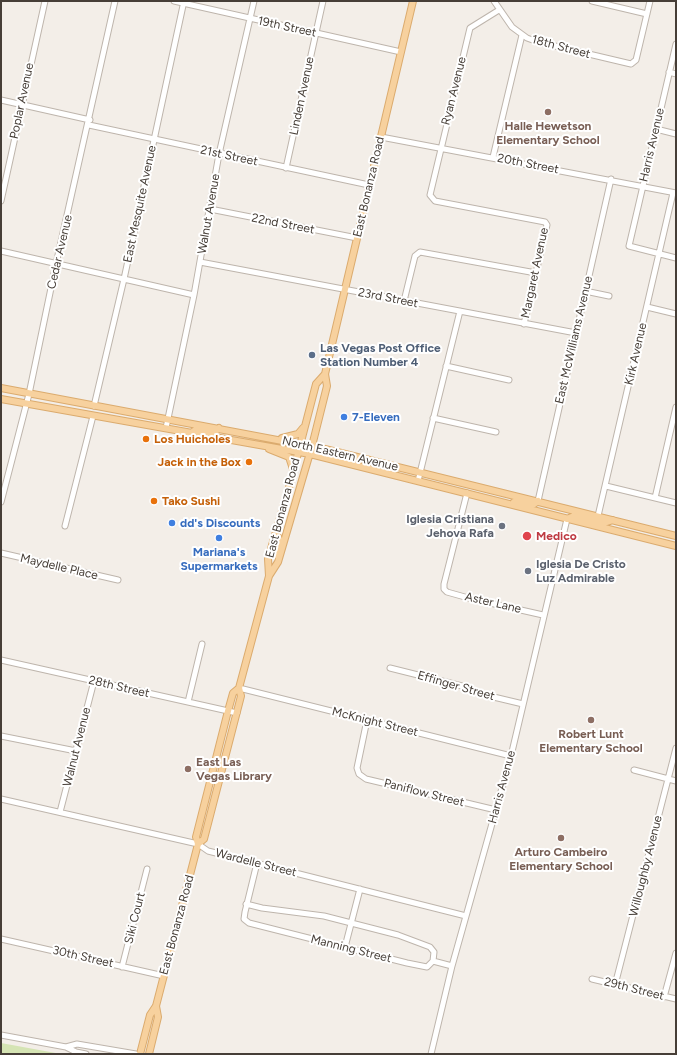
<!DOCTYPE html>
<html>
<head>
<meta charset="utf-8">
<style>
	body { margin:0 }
	#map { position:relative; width:677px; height:1055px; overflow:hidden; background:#f3eee8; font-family:Figtree,sans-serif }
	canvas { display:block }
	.frame { position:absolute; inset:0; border:2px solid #463e37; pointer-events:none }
</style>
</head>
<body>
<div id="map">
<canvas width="677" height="1055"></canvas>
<div class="frame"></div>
</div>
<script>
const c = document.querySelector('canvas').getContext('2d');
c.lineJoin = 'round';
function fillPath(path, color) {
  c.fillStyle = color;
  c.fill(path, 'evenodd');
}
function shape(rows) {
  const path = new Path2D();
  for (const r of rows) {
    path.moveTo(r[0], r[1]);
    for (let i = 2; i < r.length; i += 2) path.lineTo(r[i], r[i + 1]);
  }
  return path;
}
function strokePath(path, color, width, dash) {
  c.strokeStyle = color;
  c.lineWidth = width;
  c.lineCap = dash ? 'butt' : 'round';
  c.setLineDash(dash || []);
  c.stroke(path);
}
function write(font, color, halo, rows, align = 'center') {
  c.font = font + ' Figtree,sans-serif';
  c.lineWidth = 4;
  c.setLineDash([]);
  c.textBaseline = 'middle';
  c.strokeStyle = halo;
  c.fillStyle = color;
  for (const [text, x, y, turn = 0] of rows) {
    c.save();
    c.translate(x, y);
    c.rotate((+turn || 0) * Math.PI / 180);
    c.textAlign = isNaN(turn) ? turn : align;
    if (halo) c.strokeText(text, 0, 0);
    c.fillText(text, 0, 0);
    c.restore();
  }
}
const green = shape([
	[1,1043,61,1054,1,1054]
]);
const minor = shape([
	[174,1,401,52],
	[494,1,512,27,527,38,538,42,631,64,636,60,650,1],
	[592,1,647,14],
	[499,10,470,28,430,195,435,201,545,222,547,225,524,324],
	[676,44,629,246,676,258],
	[669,72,676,74],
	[1,100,90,120],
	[89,125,369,185],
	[656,129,676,134],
	[381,137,676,193],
	[493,157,522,35],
	[286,168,323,1],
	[1,201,45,1],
	[210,209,357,238],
	[1,251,194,295],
	[200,262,576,333],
	[585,291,609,296],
	[404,301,415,256,420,252,536,273],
	[647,307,676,314],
	[446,366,509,380],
	[94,406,124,279,184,1],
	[433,418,496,432],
	[166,428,194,295,219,154,254,1],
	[418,481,460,311],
	[606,486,676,503],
	[467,493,444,584,444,589,447,592,472,599,543,615],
	[655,498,676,407],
	[538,501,611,179],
	[1,502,29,394,56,264,115,1],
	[598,516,673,193],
	[65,526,93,416],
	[1,553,118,580],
	[1,660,237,713],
	[390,668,462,686,481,694,523,704],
	[239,688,511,756],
	[188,702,202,644],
	[367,720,357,768,359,774,366,779,496,810],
	[1,736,76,751],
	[634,770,676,781],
	[1,799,198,844,208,851,466,916],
	[60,812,94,681],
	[257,863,245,912,244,919,249,923,407,963,427,967,433,961,452,966],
	[246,904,262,908,324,916,398,935,430,947,434,952,433,961],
	[1,939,164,976],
	[345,947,360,889],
	[122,967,147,869],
	[592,979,676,999],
	[615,985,676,748],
	[664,997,676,953],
	[1,1035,66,1047,76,1052,86,1054],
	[66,1047,77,1044,136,1054],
	[431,1054,452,966,511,756,567,519]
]);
const major = shape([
	[1,388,325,449,676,536],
	[1,399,310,454,676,546],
	[191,433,197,429,215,432,219,428],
	[282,438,298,434,303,428],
	[269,449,289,457,293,469],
	[514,502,534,504,538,501],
	[567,519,574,516,604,523,613,520],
	[276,533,279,539,278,556],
	[269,576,268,559,290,484,316,384,325,374],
	[198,844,204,839,241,696,239,688,269,576,278,562,312,446,327,386,325,374,413,1],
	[140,1054,150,1015,156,1006,198,844,196,837,228,711,233,693,239,688],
	[149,1054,158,1017,156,1006]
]);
const markers = [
	[548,112,4,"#8d6e63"],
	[312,355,4,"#5c6f8a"],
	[344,417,4,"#3f7fe0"],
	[146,439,4,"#e8710a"],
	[249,462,4,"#e8710a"],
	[154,501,4,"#e8710a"],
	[172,523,4,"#3f7fe0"],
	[502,526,4,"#6b7280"],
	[527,536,5,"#e0444e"],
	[219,538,4,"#3f7fe0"],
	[528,571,4,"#6b7280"],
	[591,720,4,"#8d6e63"],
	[188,769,4,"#8d6e63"],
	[561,838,4,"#8d6e63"]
];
const streetNames = [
	["19th Street",287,27,12],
	["18th Street",561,47,15],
	["Ryan Avenue",454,91,-76],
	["Linden Avenue",302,96,-78],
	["Poplar Avenue",22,101,-78],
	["Harris Avenue",652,145,-77],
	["21st Street",229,156,12],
	["20th Street",528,164,11],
	["East Bonanza Road",369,187,-77],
	["East Mesquite Avenue",140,204,-78],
	["Walnut Avenue",209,214,-80],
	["22nd Street",283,224,11],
	["Cedar Avenue",60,252,-77],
	["Margaret Avenue",535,273,-78],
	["23rd Street",388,298,11],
	["East McWilliams Avenue",574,340,-77],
	["Kirk Avenue",636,354,-77],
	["North Eastern Avenue",340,454,13],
	["East Bonanza Road",283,508,-75],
	["Maydelle Place",59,567,13],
	["Aster Lane",493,603,13],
	["Effinger Street",456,686,16],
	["28th Street",119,687,13],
	["McKnight Street",375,722,14],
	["Walnut Avenue",77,747,-76],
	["Harris Avenue",502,787,-75],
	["Paniflow Street",424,793,14],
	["Wardelle Street",256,863,14],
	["Willoughby Avenue",646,866,-76],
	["Siki Court",135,918,-76],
	["East Bonanza Road",177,925,-75],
	["Manning Street",351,949,14],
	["30th Street",83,957,13],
	["29th Street",634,989,14]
];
const educationNames = [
	["Halle Hewetson",548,126],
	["Elementary School",548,140],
	["Robert Lunt",591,734],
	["Elementary School",591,748],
	["East Las",196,762,"left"],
	["Vegas Library",196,776,"left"],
	["Arturo Cambeiro",561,852],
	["Elementary School",561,866]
];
const serviceNames = [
	["Las Vegas Post Office",320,348],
	["Station Number 4",320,362]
];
const shopNames = [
	["7-Eleven",352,417],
	["dd's Discounts",180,523],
	["Mariana's",219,552,"center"],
	["Supermarkets",219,566,"center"]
];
const foodNames = [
	["Los Huicholes",154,439],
	["Jack in the Box",241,462,"right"],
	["Tako Sushi",162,501]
];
const worshipNames = [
	["Iglesia Cristiana",494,519],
	["Jehova Rafa",494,533],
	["Iglesia De Cristo",536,564,"left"],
	["Luz Admirable",536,578,"left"]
];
const healthNames = [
	["Medico",536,536]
];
fillPath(green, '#d5e4b4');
strokePath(minor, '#beb5ac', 7);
strokePath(major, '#dbab6e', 8);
strokePath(minor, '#fff', 5);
strokePath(major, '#f7d19e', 6);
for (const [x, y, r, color] of markers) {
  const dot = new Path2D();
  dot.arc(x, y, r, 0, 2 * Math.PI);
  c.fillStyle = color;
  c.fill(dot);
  strokePath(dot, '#fff', 1.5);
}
write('12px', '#463e37', '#fff', streetNames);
write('bold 12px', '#785e54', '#fff', educationNames);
write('bold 12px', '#4e5e75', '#fff', serviceNames, 'left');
write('bold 12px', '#366cbe', '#fff', shopNames, 'left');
write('bold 12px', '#c56008', '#fff', foodNames, 'left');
write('bold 12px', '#5b616d', '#fff', worshipNames, 'right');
write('bold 12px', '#be3a42', '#fff', healthNames, 'left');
</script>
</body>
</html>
